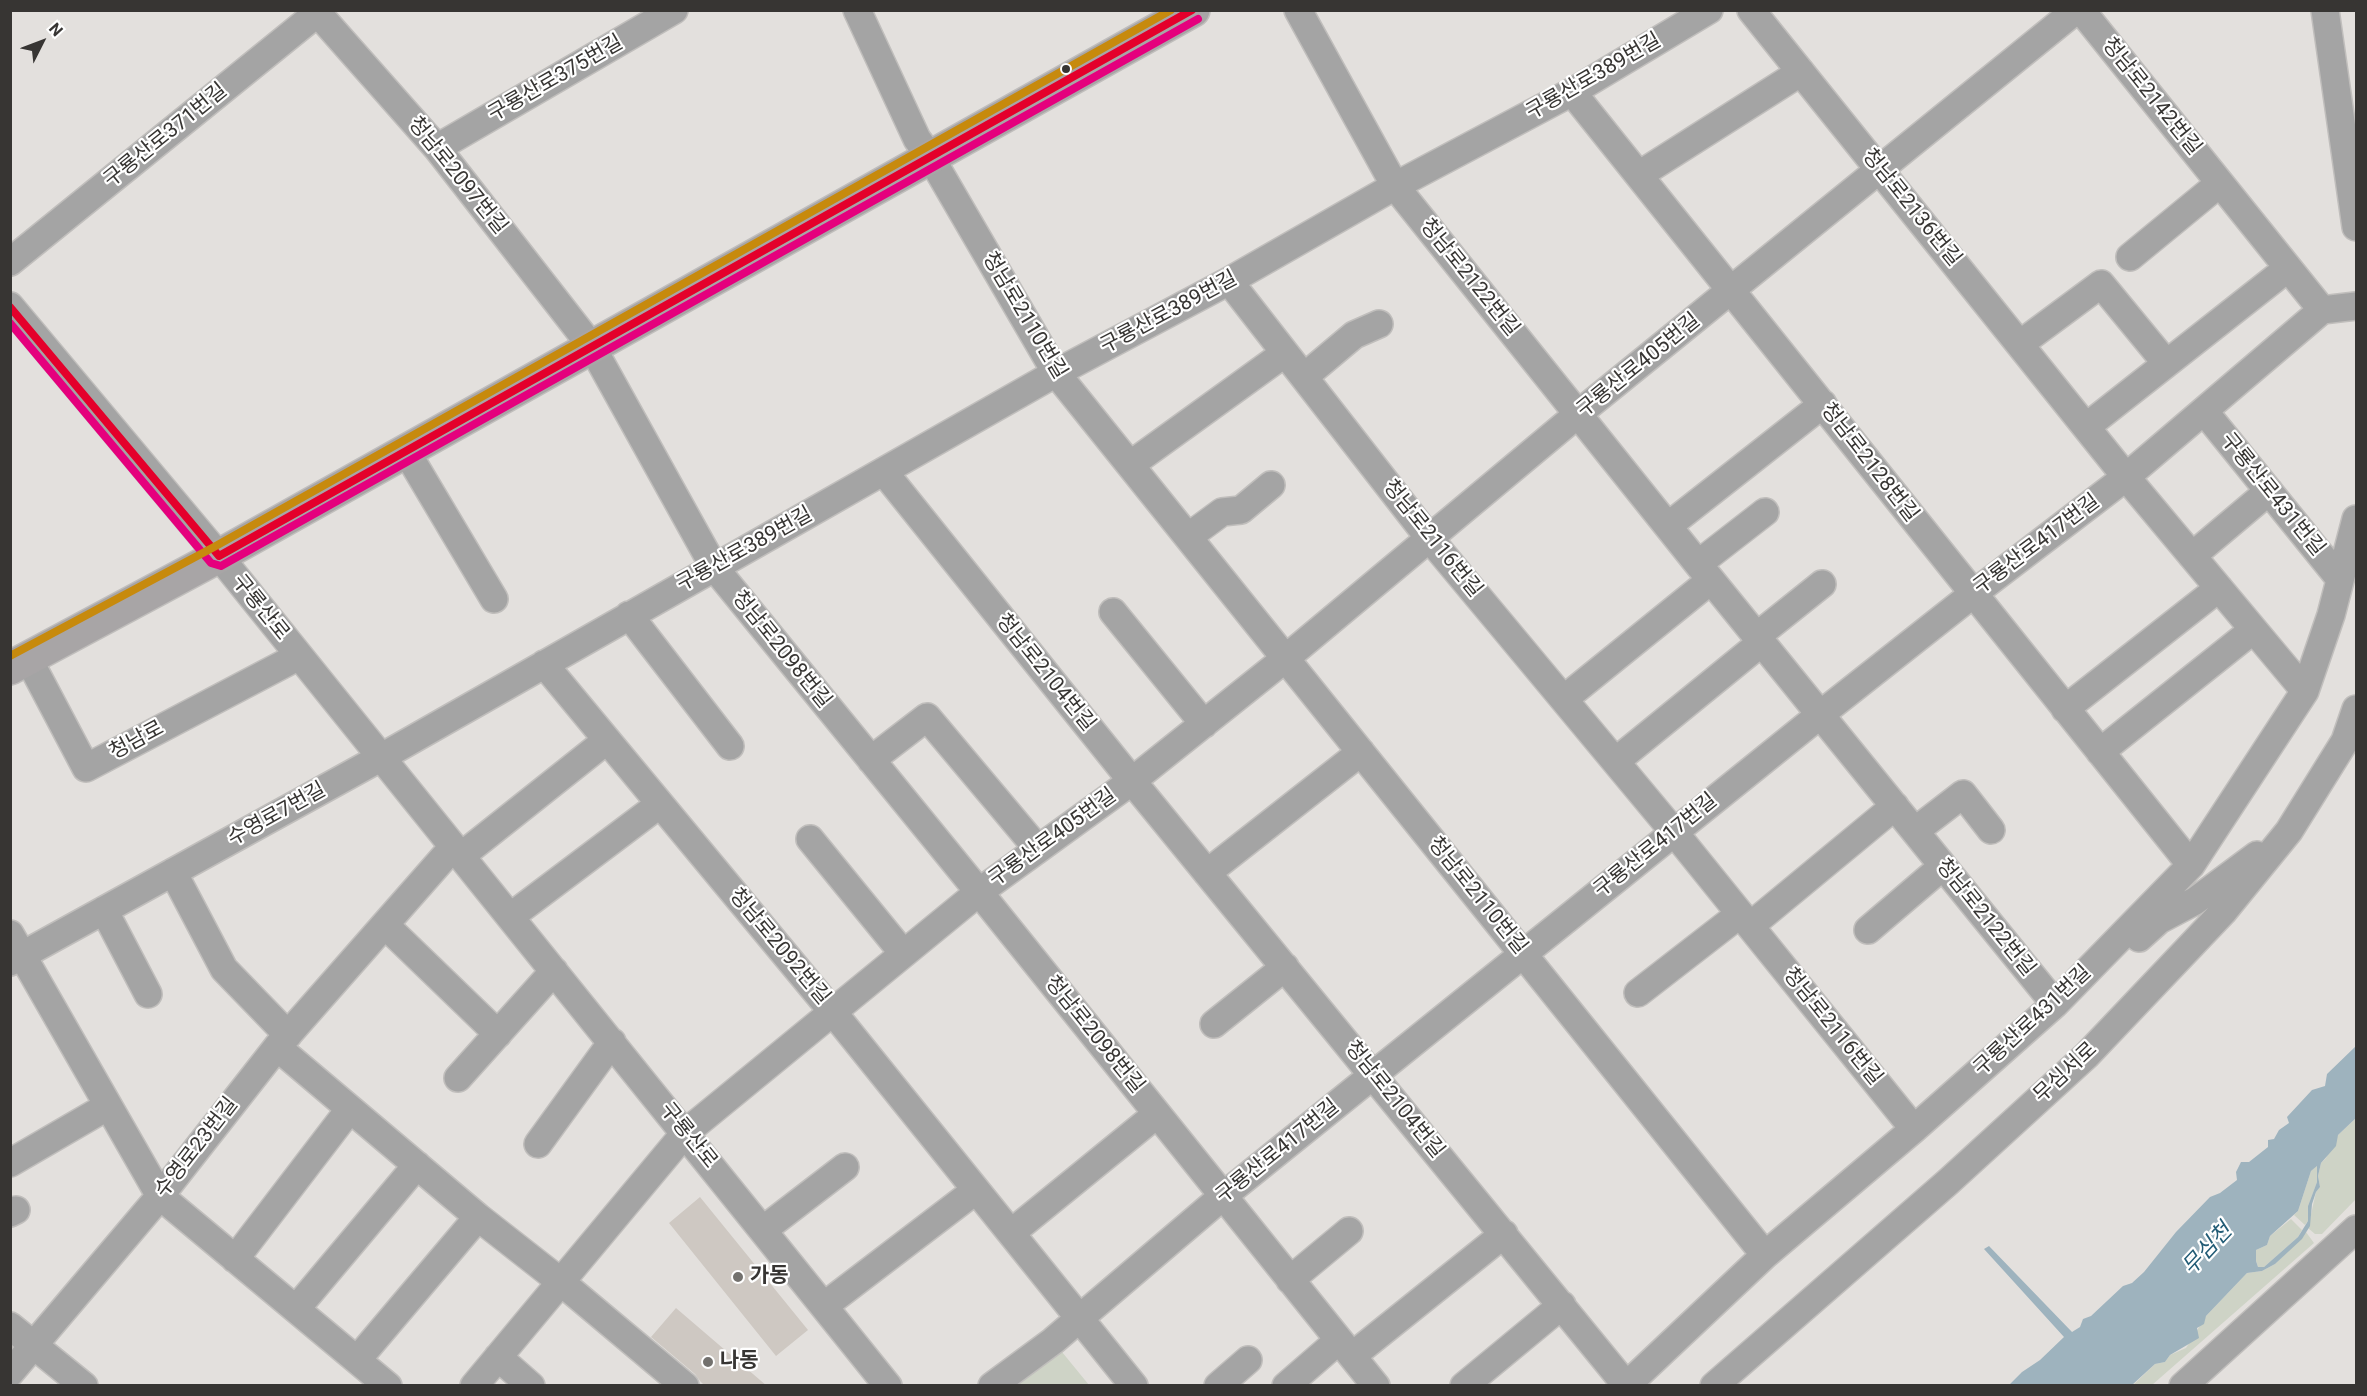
<!DOCTYPE html>
<html>
<head>
<meta charset="utf-8">
<style>
	body { margin:0 }
	#map { position:relative; width:2367px; height:1396px; overflow:hidden; background:#e3e0dd; font-family:Roboto,sans-serif }
	canvas { display:block }
	.frame { position:absolute; inset:0; border:12px solid #373533; pointer-events:none }
	.north { position:absolute; left:12px; top:12px; width:60px; height:60px; -webkit-text-stroke:4px #fff; paint-order:stroke; rotate:48deg; font-size:16px; font-weight:700; line-height:24px; text-align:center; color:#373533 }
	.north::after { content:''; display:block; margin:auto; width:21px; height:27px; background:#373533; clip-path:polygon(50% 0,100% 100%,50% 72%,0 100%) }
</style>
</head>
<body>
<div id="map">
<canvas width="2367" height="1396"></canvas>
<div class="frame"></div>
<div class="north">N</div>
</div>
<script>
const c = document.querySelector('canvas').getContext('2d');
c.lineJoin = 'round';
function fillPath(path, color) {
  c.fillStyle = color;
  c.fill(path, 'evenodd');
}
function shape(rows) {
  const path = new Path2D();
  for (const r of rows) {
    path.moveTo(r[0], r[1]);
    for (let i = 2; i < r.length; i += 2) path.lineTo(r[i], r[i + 1]);
  }
  return path;
}
function strokePath(path, color, width, dash) {
  c.strokeStyle = color;
  c.lineWidth = width;
  c.lineCap = dash ? 'butt' : 'round';
  c.setLineDash(dash || []);
  c.stroke(path);
}
function write(font, color, halo, rows, align = 'center') {
  c.font = font + ' Roboto,"Noto Sans KR",sans-serif';
  c.lineWidth = 4.5;
  c.setLineDash([]);
  c.textBaseline = 'middle';
  c.strokeStyle = halo;
  c.fillStyle = color;
  for (const [text, x, y, turn = 0] of rows) {
    c.save();
    c.translate(x, y);
    c.rotate((+turn || 0) * Math.PI / 180);
    c.textAlign = isNaN(turn) ? turn : align;
    if (halo) c.strokeText(text, 0, 0);
    c.fillText(text, 0, 0);
    c.restore();
  }
}
const green = shape([
	[2356,1118,2356,1199,2322,1234,2315,1234,2308,1228,2316,1192,2320,1187,2318,1176,2321,1163,2326,1158,2338,1135],
	[2318,1165,2317,1182,2308,1206,2308,1221,2305,1225,2294,1215,2298,1211,2311,1171],
	[2291,1219,2302,1230,2298,1237,2264,1267,2258,1267,2256,1261,2256,1250,2267,1245,2270,1236],
	[2306,1232,2314,1243,2152,1385,2132,1386,2155,1364,2165,1362,2170,1355,2186,1348,2206,1316,2247,1273,2262,1271,2275,1264],
	[1053,1341,1089,1385,992,1386]
]);
const water = shape([
	[2356,1046,2356,1118,2338,1135,2336,1146,2321,1163,2318,1176,2320,1187,2316,1192,2312,1204,2310,1226,2302,1239,2275,1264,2262,1271,2247,1273,2206,1316,2204,1324,2197,1328,2199,1338,2170,1355,2165,1362,2155,1364,2132,1385,2009,1385,2022,1372,2040,1360,2064,1337,1984,1249,1989,1246,2072,1332,2080,1327,2083,1319,2091,1316,2123,1286,2132,1283,2144,1272,2176,1232,2210,1197,2220,1193,2237,1180,2236,1172,2241,1162,2249,1162,2268,1147,2268,1140,2274,1139,2279,1130,2289,1123,2287,1117,2312,1090,2325,1086,2327,1074],
	[2317,1166,2317,1182,2308,1206,2308,1221,2298,1237,2264,1267,2258,1267,2256,1261,2256,1250,2267,1245,2270,1236,2298,1211,2311,1171]
]);
const building = shape([
	[700,1197,808,1330,776,1356,669,1223],
	[676,1308,767,1386,705,1386,700,1381,695,1374,651,1337]
]);
const minor = shape([
	[315,10,437,148,592,347,714,567,979,892,1376,1386],
	[857,10,917,139,931,158,1056,373,1765,1255],
	[1298,10,1395,186,1698,564,2055,1004],
	[1751,10,2126,477,2305,691],
	[2081,10,2322,310],
	[2325,10,2356,227],
	[1572,92,2191,865],
	[437,148,674,10],
	[1639,175,1801,72],
	[2130,257,2220,183],
	[10,262,321,10],
	[1229,281,1430,539,1674,832,1914,1129],
	[10,306,219,556,888,1386],
	[2322,310,2356,306],
	[2020,344,2101,284,2166,363],
	[1304,377,1354,335,1379,324],
	[2204,411,2340,579],
	[2086,427,2288,268],
	[406,451,494,599],
	[1130,465,1285,353],
	[884,472,1132,781,1626,1385],
	[1668,526,1823,404],
	[1188,537,1222,512,1241,510,1271,485],
	[2192,556,2269,491],
	[1698,564,1765,512],
	[1113,612,1204,724],
	[629,615,730,746],
	[1757,636,1822,584],
	[28,658,86,768,299,656],
	[544,664,832,1011,1134,1386],
	[1564,699,1711,580],
	[2065,709,2219,588],
	[2100,752,2253,630],
	[871,760,927,717,1037,848],
	[1616,761,1762,642],
	[1915,831,1963,794,1991,830],
	[810,839,903,953],
	[461,856,607,740],
	[173,872,224,969,288,1035],
	[1207,873,1361,752],
	[104,910,148,994],
	[510,917,660,804],
	[385,925,498,1034],
	[1750,926,1895,806],
	[1868,930,1943,866],
	[10,934,160,1196,388,1386],
	[2139,938,2159,920,2195,901,2257,855],
	[10,962,380,758,1056,373,1229,281,1395,186,1572,92,1709,10],
	[1638,993,1740,914],
	[1214,1024,1285,967],
	[277,1047,478,1217,561,1282,685,1386],
	[458,1078,554,971],
	[538,1144,612,1042],
	[10,1163,108,1106],
	[10,1213,16,1210],
	[763,1230,845,1167],
	[1011,1233,1157,1114],
	[235,1259,349,1110],
	[1290,1280,1349,1231],
	[824,1306,976,1190],
	[296,1309,417,1165],
	[10,1326,84,1386],
	[1352,1356,1504,1234],
	[498,1357,531,1386],
	[357,1360,478,1217],
	[10,1373,160,1196,277,1047,453,847],
	[474,1386,685,1133,979,892,1132,781,1286,658,1578,414,2076,10],
	[992,1386,1053,1341,1223,1196,1821,714,1973,594,2126,477,2322,310],
	[1218,1386,1248,1360],
	[1286,1386,1339,1340],
	[1464,1386,1562,1305],
	[1626,1386,1765,1255,1914,1129,2055,1004,2191,865,2305,691,2331,615,2356,519],
	[1714,1386,1948,1182,2087,1055,2223,912,2289,831,2345,741,2356,709],
	[2183,1386,2356,1229]
]);
const major = shape([
	[10,668,219,556,1193,10]
]);
const bus1 = shape([
	[10,307,219,556,1192,10]
]);
const bus2 = shape([
	[10,323,211,563,221,566,1198,19]
]);
const bus3 = shape([
	[10,656,214,547,1171,10]
]);
const markers = [
	[1066,69,5,"#373533"],
	[738,1277,6,"#73716e"],
	[708,1362,6,"#73716e"]
];
const streetNames = [
	["구룡산로389번길",1594,77,-30],
	["구룡산로375번길",556,79,-30],
	["청남로2142번길",2151,97,51],
	["구룡산로371번길",166,136,-39],
	["청남로2097번길",457,176,51],
	["청남로2136번길",1911,208,51],
	["청남로2122번길",1469,278,51],
	["구룡산로389번길",1169,313,-28],
	["청남로2110번길",1024,316,59],
	["구룡산로405번길",1639,366,-39],
	["청남로2128번길",1869,463,52],
	["구룡산로431번길",2272,495,51],
	["청남로2116번길",1432,539,51],
	["구룡산로417번길",2037,545,-37],
	["구룡산로389번길",745,550,-29],
	["구룡산로",260,608,51],
	["청남로2098번길",781,650,51],
	["청남로2104번길",1045,673,51],
	["청남로",137,741,-28],
	["수영로7번길",277,815,-29],
	["구룡산로405번길",1053,838,-36],
	["구룡산로417번길",1656,846,-39],
	["청남로2110번길",1477,896,51],
	["청남로2122번길",1985,918,51],
	["청남로2092번길",779,947,50],
	["구룡산로431번길",2033,1021,-43],
	["청남로2116번길",1832,1027,51],
	["청남로2098번길",1094,1035,51],
	["무심서로",2066,1073,-43],
	["청남로2104번길",1394,1100,51],
	["구룡산로",688,1136,51],
	["수영로23번길",197,1148,-52],
	["구룡산로417번길",1278,1152,-39]
];
const poiNames = [
	["가동",750,1277],
	["나동",720,1362]
];
const waterNames = [
	["무심천",2208,1250,-47]
];
fillPath(green, '#ced3c6');
fillPath(water, '#9eb3be');
fillPath(building, '#cec8c2');
strokePath(minor, '#c0bebc', 30);
strokePath(major, '#c0bebc', 36);
strokePath(minor, '#a4a4a4', 27);
strokePath(major, '#a8a5a6', 33);
strokePath(bus1, '#e4002b', 8);
strokePath(bus2, '#e5007d', 8);
strokePath(bus3, '#c78a0d', 8);
for (const [x, y, r, color] of markers) {
  const dot = new Path2D();
  dot.arc(x, y, r, 0, 2 * Math.PI);
  c.fillStyle = color;
  c.fill(dot);
  strokePath(dot, '#fff', 2);
}
write('21px', '#373533', '#fff', streetNames);
write('bold 21px', '#373533', '#fff', poiNames, 'left');
write('italic 22px', '#225c76', '#fff', waterNames);
</script>
</body>
</html>
